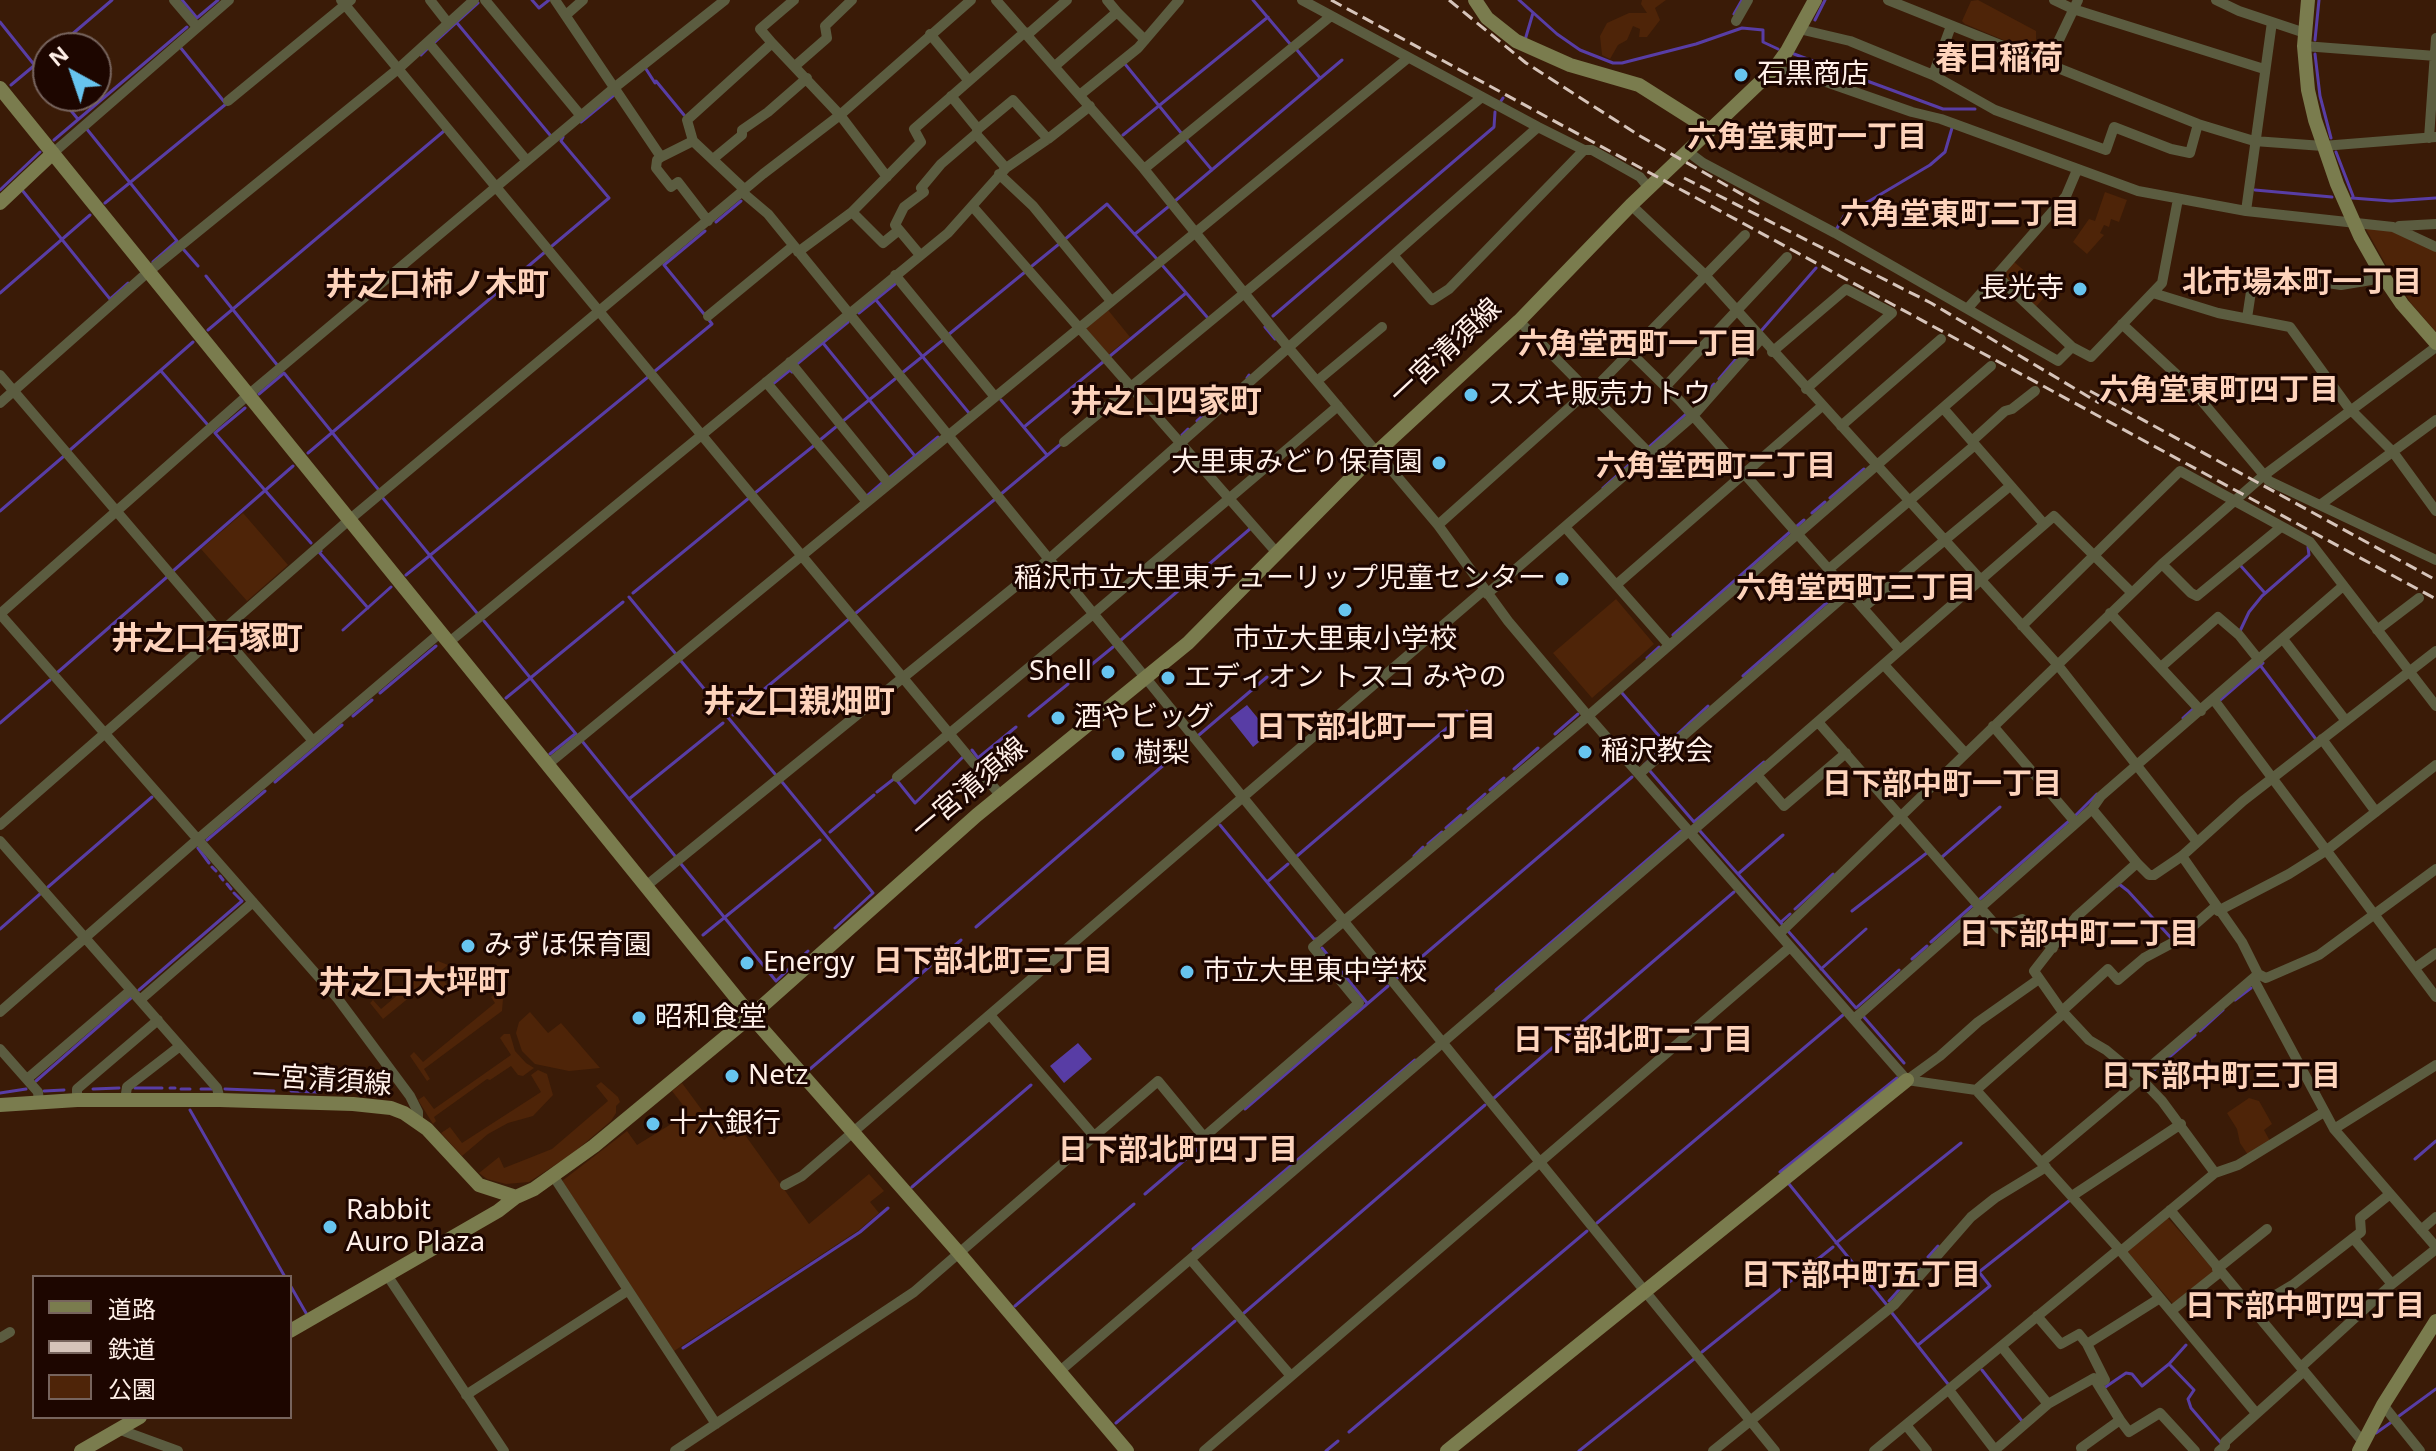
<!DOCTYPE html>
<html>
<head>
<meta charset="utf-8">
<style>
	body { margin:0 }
	#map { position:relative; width:2436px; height:1451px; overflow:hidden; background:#3a1b07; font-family:"Noto Sans","Noto Sans JP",sans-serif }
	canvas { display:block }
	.legend { position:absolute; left:32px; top:1275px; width:260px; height:144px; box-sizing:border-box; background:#1d0600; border:2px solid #77645d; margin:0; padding:10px 14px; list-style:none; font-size:24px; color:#fff0e8 }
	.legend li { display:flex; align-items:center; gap:16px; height:40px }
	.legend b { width:40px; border:2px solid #77645d }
	.north { position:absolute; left:32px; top:32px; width:80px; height:80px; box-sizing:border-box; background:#1d0600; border:2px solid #77645d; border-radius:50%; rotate:320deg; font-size:22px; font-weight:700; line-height:32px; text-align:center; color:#fff0e8 }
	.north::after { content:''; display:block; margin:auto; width:28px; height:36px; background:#67c4ef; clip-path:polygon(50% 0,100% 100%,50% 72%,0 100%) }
</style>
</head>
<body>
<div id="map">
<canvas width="2436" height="1451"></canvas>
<ul class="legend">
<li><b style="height:10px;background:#7a7c4e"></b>道路</li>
<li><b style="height:10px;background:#d6c4ba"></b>鉄道</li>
<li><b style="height:22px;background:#4e2408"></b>公園</li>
</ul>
<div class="north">N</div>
</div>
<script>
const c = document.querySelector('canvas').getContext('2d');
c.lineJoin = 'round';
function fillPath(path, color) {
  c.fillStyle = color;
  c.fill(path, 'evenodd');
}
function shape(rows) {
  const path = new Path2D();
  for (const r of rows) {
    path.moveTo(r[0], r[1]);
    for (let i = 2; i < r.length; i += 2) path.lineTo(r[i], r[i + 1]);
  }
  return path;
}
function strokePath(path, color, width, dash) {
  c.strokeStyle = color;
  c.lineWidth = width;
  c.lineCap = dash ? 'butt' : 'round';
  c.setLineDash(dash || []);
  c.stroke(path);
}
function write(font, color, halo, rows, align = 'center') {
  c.font = font + ' "Noto Sans","Noto Sans JP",sans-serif';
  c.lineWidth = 6;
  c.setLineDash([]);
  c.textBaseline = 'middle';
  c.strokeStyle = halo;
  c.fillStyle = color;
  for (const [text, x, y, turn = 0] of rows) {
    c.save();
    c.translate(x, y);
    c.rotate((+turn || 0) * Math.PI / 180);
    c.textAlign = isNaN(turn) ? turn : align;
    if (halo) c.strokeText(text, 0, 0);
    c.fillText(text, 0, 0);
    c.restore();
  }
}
const green = shape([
	[1642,0,1666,0,1655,8,1660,20,1647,37,1639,37,1640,29,1633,26,1627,40,1618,45,1610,59,1602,55,1600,36,1607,23,1629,13,1647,13,1641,4],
	[1978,0,2036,31,2036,41,2025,49,1965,24,1962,21,1971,1],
	[2105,192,2127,200,2119,222,2111,219,2109,227,2104,225,2100,233,2104,235,2087,254,2073,242,2089,219,2095,221],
	[2368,227,2395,232,2436,251,2436,332,2410,302,2386,265,2366,229],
	[2013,261,2049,292,2035,308,2001,277],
	[1108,310,1130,337,1108,355,1087,330,1087,326],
	[243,513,288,565,247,601,201,549],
	[1616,599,1654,644,1592,698,1553,653],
	[438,961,448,965,438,973,448,986,443,990,433,978,383,1019,370,1003,373,1000,381,1009],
	[497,992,503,999,502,1011,424,1069,430,1079,427,1081,410,1056,414,1052,423,1062,495,1003,491,997],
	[530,1012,548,1033,561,1023,600,1068,569,1071,535,1064,522,1051,516,1033,519,1022],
	[504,1034,510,1034,515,1051,526,1063,534,1068,523,1076,518,1075,511,1066,490,1080,487,1079,434,1117,436,1121,433,1124,418,1100,424,1096,434,1109,511,1055,500,1038],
	[538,1070,547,1074,553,1095,533,1116,508,1123,488,1134,462,1156,441,1133,450,1127,462,1143,541,1092,531,1075],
	[601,1082,618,1097,620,1102,616,1106,616,1113,611,1121,572,1154,529,1182,506,1184,487,1179,479,1173,499,1157,504,1168,552,1149,608,1101,596,1086],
	[682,1083,724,1140,740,1128,809,1224,869,1174,884,1191,870,1202,879,1213,859,1230,674,1351,562,1181,627,1131,637,1145,681,1118,680,1114,686,1109,672,1091],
	[2249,1098,2259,1101,2272,1124,2264,1130,2270,1141,2248,1155,2240,1143,2237,1129,2227,1113],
	[2167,1217,2214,1270,2213,1275,2174,1305,2126,1250]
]);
const water = shape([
	[1247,705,1270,733,1253,747,1230,718],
	[1078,1043,1092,1059,1064,1083,1050,1066]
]);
const stream = shape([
	[182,0,197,18],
	[532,0,539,8,549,0],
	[1253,0,1291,45],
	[1519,0,1557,34,1580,50,1613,63,1622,63,1696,44,1742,28,1763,30,1763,42,1778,49],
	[1734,14,1742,0],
	[198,17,218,0],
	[1815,20,1825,0],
	[0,22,48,82],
	[457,23,550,135],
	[1525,40,1533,13],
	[2315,40,2319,0],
	[435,42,478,3],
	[56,48,112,0],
	[1297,50,1320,78],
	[1794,54,1943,109,1975,109],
	[2315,54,2320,96,2331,138],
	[421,55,427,49],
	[1125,64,1182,134],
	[646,69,655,83,656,81,684,115],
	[11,85,48,54],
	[59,96,77,118],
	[1501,101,1503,98],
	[581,122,614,95],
	[86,128,177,241,153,262],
	[1123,135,1268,17],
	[54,140,187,27],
	[1187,140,1212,170],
	[2336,152,2353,196],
	[0,190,40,152],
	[22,190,110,299,128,283],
	[2255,190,2332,197],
	[2352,198,2391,201,2436,198],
	[1175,201,1342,60],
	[105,203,226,104,180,47],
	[716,222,741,201],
	[1836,230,1844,216,1930,165,1945,152,1952,128],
	[1135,234,1168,207],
	[1064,240,1107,204,1156,258],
	[552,246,609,198,561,141,563,137],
	[184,250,198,266],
	[1162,265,1207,317],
	[1032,266,1059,244],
	[206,276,278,366],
	[0,293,90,215],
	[876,300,969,413],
	[859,313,895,284],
	[704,314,664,265,705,231],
	[1273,316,1494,127,1495,112],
	[1265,327,1275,339],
	[208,330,444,131],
	[1761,331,1816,268],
	[948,335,1025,272],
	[823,343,915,456],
	[1110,356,1186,293],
	[797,364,848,322],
	[161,371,207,424],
	[655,371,712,324,709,320],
	[902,373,943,340],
	[1247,378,1249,375],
	[1719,379,1754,338],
	[774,383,790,370,792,372],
	[259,394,284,373,378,489],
	[1701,399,1714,384],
	[1001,400,1047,455],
	[843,421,895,379],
	[1197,421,1238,385],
	[1024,427,1103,362],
	[215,433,311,543],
	[215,433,245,408],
	[1182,435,1188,429],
	[820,440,837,426],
	[1649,447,1686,414],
	[70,450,193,342],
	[308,453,545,252],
	[890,477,938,437],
	[1603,488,1642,453],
	[755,493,816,444],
	[1001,494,1062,443],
	[867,496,882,483],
	[382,497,477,613],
	[1830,498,1864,469],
	[0,511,64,456],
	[1812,513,1825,502],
	[1796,527,1804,520],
	[321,551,319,552,368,608],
	[2240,565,2264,592],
	[173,571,293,466],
	[406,575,648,377],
	[633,593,749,498],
	[629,597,675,653],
	[856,613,994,500],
	[484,621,576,734],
	[343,630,391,587],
	[2240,631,2249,612,2262,596,2309,555,2308,547],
	[1673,635,1791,531],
	[1121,640,1251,528],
	[1647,658,1659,647],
	[681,661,775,774],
	[2260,665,2315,738],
	[58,672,167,577],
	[1743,676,1839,592],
	[1074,679,1113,647],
	[380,693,436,646],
	[1622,693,1666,744],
	[506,698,623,602],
	[2219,701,2263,663],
	[733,715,849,619],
	[353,716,372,700],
	[1029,716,1068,684],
	[2183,718,2194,708],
	[0,723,50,680],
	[1555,734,1578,714],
	[1199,735,1267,677],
	[582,741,675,856],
	[972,750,978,758,1016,727],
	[550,754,575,734],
	[1644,765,1708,706],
	[1514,769,1538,748],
	[1650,771,1694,822,1764,762],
	[275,782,342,725],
	[782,782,873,893,835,928],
	[1490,790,1504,778],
	[877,792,895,778,915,803,963,757],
	[629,799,723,723],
	[1468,809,1485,794],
	[2075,816,2097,794],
	[1220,825,1314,939,1317,939],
	[1446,828,1461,815],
	[1700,831,1782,924],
	[830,832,874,795],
	[207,840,265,791],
	[1428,844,1442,832],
	[198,848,209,863],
	[1297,856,1467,711],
	[1414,856,1423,847],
	[1942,857,2000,807],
	[681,864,776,981,808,951],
	[212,867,216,871],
	[1738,874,1783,835],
	[220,876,223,880],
	[1267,882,1288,864],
	[227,884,231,889],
	[2117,886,2119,884,2128,891,2172,939],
	[48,887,152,797],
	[1980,899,2069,821],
	[1795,909,1833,874],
	[1852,911,1928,852],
	[1781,922,1790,914],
	[976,927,1188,744],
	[0,929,40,894],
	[1788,931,1856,1008,1899,970],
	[703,935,820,840],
	[1931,942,1973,905],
	[1322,948,1367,1003],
	[1912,959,1927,946],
	[938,960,961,940],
	[1821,969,1866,929],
	[1397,978,1632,777],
	[139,990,242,901,234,893],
	[1496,990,1681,831],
	[2235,1000,2251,988],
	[1863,1016,1904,1063],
	[2200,1031,2223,1010],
	[810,1069,930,966],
	[36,1081,131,998],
	[2148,1081,2147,1076,2195,1035],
	[135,1088,162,1088],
	[170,1088,175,1088],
	[93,1089,119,1088],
	[181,1089,190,1089],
	[201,1089,212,1089],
	[225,1089,274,1091],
	[44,1091,64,1090],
	[291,1091,317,1092],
	[0,1093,26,1089],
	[1494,1098,1734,892],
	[1245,1109,1388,986],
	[190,1110,285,1277],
	[2415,1159,2436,1141],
	[1780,1172,1897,1078],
	[1789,1184,1886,1304],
	[912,1187,1031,1085],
	[1145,1194,1208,1140],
	[1597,1223,1843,1015],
	[1836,1243,1961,1143],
	[1193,1249,1415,1060],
	[1928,1257,1938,1246],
	[290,1285,306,1313],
	[1889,1301,1923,1263],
	[1015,1306,1134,1204],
	[1244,1313,1485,1105],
	[1892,1313,1948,1384],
	[1918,1345,1990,1286,1979,1272,2070,1200],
	[2186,1345,2169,1364,2194,1390,2188,1399,2191,1408,2221,1443],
	[683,1348,860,1232,888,1208],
	[1702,1352,1833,1247],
	[1982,1370,2022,1421],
	[2104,1388,2126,1373,2132,1374,2142,1386,2169,1364],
	[2399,1416,2436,1389],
	[1116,1423,1235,1321],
	[1349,1432,1587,1231],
	[2376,1433,2393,1421],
	[1326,1451,1338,1441],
	[1579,1451,1694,1359]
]);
const street = shape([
	[174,0,197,27],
	[341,0,1001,796],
	[430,0,448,23],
	[485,0,581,116],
	[555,0,661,157,693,141],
	[996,0,1144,169,1287,346,1438,525,1508,621,1588,716,1907,1080,1976,1090,2119,1249,2256,1413],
	[1302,0,1538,127,1584,150,1592,150,1640,177,1648,187],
	[1888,0,2198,124,2254,141,2323,146,2436,137],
	[2054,0,2073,9,2264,69],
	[2216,0,2239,11,2305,33],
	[1117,12,1145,40],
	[566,15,583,0],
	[1736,21,1748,0],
	[1799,29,1850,41,1933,75,1995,110,2106,150,2114,127,2171,149,2190,153,2198,124],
	[930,34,969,81],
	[1027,35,1067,0],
	[428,42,527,161],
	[772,43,760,29,794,0],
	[2304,46,2436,56],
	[2048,63,2078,0],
	[795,66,827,38,825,26,852,0],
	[1055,66,1117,12,1107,0],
	[1774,69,1829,83,1912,112,1941,119,2138,191,2246,211,2393,227,2436,247],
	[1933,75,1951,26],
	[1081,94,1138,48,1179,0],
	[951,96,978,129,976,134,1006,168],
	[228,101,351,0],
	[978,129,1013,100,1048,139],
	[2429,138,2436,38],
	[1687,151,1703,163,1835,233,2058,361,2072,347,2091,357,2162,283,2178,199],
	[53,153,229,0],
	[661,157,657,160,656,168,671,187,678,182,708,221],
	[713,159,742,135,742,130,768,112,807,78],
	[1144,169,1331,16],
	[999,174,1033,206,1111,301],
	[745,190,693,141,687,120,772,43,840,115,887,177],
	[742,192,768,214,1775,1451],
	[1631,205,1705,275,2057,664,2197,842],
	[973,207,1277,553],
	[2246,211,2272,22],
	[852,212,883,243,899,230],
	[2399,226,2436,224],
	[798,252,852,212,921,142,914,129,1025,32],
	[920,255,895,225,904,207,924,192,921,188,941,164,976,134],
	[1393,255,1432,300,1449,289,1584,150],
	[895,275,995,397],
	[1996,275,2072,347],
	[2153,293,2218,313,2290,327,2348,407,2393,452,2436,511],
	[1968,308,2066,196,2077,170],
	[708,316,793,246],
	[2247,318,2254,272,2341,285,2371,280,2381,273],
	[1519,321,1650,454],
	[2122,324,2190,387,2269,481,2436,560],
	[1630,352,1680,401,1900,650],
	[1772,352,1846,289,1892,313,1806,389],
	[790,362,889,484],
	[0,375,313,741],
	[1317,381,1382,327],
	[766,382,867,502],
	[1665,387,1787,257],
	[1590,393,1745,235],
	[0,403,148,272,398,69,474,0],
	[1943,408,2044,524],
	[1841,426,1941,339],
	[1972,441,2005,411,2012,409,2035,391],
	[1064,442,1482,97],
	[2320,505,2436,420],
	[1438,525,1588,391],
	[1565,527,1669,645],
	[2162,564,2191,593,2197,596,2281,527],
	[1829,569,1975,445],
	[1616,585,1822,406],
	[1487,594,1693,416,1761,339],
	[1863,608,2010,486],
	[2110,613,2201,711],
	[0,614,248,395,614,88,725,0],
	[0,614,338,999,410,1096,418,1112,418,1121],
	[2022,626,2180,471,2310,542,2436,706],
	[2377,630,2419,598],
	[2283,639,2346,721],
	[448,643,948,233,1006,168,1048,139,1090,106],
	[1884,665,1965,753],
	[2161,667,2218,617,2239,635,2259,660],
	[2214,700,2436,997],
	[1818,722,1999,929,2022,919,2053,948],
	[1993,726,2076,823],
	[2322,739,2376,812],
	[547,765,1408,58],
	[1639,774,1849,592],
	[1757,775,1784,806,1846,753],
	[897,777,1092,615,1338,406],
	[2092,809,2137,863],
	[0,825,349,520,763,174,840,115,971,0],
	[1690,833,2054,516,2131,592],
	[0,841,217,1088,220,1100],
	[2182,856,2242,942,2258,974,2266,978,2319,955,2436,869],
	[646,886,1048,560,1538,127],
	[2218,911,2289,874,2327,850,2436,765],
	[1779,934,2162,564,2263,476,2436,347],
	[2415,968,2436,953],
	[2254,980,2334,1129,2436,1247],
	[140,1000,253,902],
	[2062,1011,2108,969,2118,980,2144,958,2176,941,2215,907],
	[0,1012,198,839,440,633],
	[990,1015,1094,1136],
	[1854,1019,2092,809,2101,796,2343,586],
	[0,1049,38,1092,39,1103],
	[2138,1077,2257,975],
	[27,1079,131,990],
	[1907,1080,1940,1056,1978,1022,2039,979],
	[1976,1090,2064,1013],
	[77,1100,77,1089,158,1020],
	[125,1100,127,1087,180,1046],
	[2334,1129,2436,1065],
	[2042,1162,2141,1079],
	[2215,1173,2162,1101,2141,1079,2106,1050,2089,1040,2062,1011,2034,971,2076,917,2137,863,2149,875,2154,875,2182,856,2243,801,2436,651],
	[554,1177,716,1424],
	[785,1185,802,1176,1484,590],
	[2072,1196,2181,1124],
	[2170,1210,2363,1442],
	[2421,1230,2436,1217],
	[2353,1238,2392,1284],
	[2121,1251,2215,1173,2238,1165,2324,1112],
	[1191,1260,1291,1376],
	[2217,1269,2267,1229],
	[387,1275,504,1451],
	[2252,1309,2294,1284,2361,1232,2360,1218,2390,1194],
	[2171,1311,2220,1272],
	[2037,1316,2061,1344,2079,1334,2087,1344,2105,1380,2098,1384],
	[0,1338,10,1332],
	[2087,1344,2160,1298],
	[2002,1347,2048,1404],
	[2301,1367,2392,1284,2436,1249],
	[1060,1371,1689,831],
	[1949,1390,1995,1450,2048,1404,2094,1378,2120,1420],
	[466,1395,627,1291],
	[2383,1405,2420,1451],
	[1906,1425,1927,1451],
	[118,1429,178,1451],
	[675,1451,914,1292,1158,1081,1204,1137,1359,1003,1313,947,1588,716,1991,366],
	[1204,1451,1790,947],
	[1713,1451,1895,1304,1971,1217,1995,1198,2046,1167],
	[1874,1451,2119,1249],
	[2082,1451,2081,1448,2120,1420,2129,1432,2160,1413,2195,1451],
	[2219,1451,2225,1446,2225,1442,2304,1371]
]);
const secondary = shape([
	[1475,0,1487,18,1516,41,1570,65,1639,85,1710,130],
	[2308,0,2304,46,2308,90,2315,120,2337,184,2360,236,2381,273,2402,304,2436,343],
	[0,88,751,1016,959,1253,1127,1451],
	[0,203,53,153],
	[0,1105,77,1100,220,1100,353,1104,391,1108,404,1113,427,1129,479,1185,516,1197,534,1189,594,1146,751,1016,977,815,1188,643,1377,452,1519,321,1631,205,1774,69,1787,51,1815,0],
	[290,1331,498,1211,516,1197],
	[81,1451,140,1417],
	[1447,1451,1907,1080],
	[2359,1451,2383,1405,2436,1321]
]);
const rail = shape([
	[1331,0,2436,599],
	[1449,0,1526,63,1640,136,1759,204],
	[1684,178,1931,303,2099,403],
	[2090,391,2436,580]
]);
const markers = [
	[1741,75,8,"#67c4ef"],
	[2080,289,8,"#67c4ef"],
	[1471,395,8,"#67c4ef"],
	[1439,463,8,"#67c4ef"],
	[1562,579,8,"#67c4ef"],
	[1345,610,8,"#67c4ef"],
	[1108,672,8,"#67c4ef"],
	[1168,678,8,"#67c4ef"],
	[1058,718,8,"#67c4ef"],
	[1585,752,8,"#67c4ef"],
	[1118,754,8,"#67c4ef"],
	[468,946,8,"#67c4ef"],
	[747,963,8,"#67c4ef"],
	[1187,972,8,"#67c4ef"],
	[639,1018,8,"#67c4ef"],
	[732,1076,8,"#67c4ef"],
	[653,1124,8,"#67c4ef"],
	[330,1227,8,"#67c4ef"]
];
const poiNames = [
	["石黒商店",1757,75],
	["長光寺",2064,289,"right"],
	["スズキ販売カトウ",1487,395],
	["大里東みどり保育園",1423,463,"right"],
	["稲沢市立大里東チューリップ児童センター",1546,579,"right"],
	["市立大里東小学校",1345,640,"center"],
	["Shell",1092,672,"right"],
	["エディオン トスコ みやの",1184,678],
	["酒やビッグ",1074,718],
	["稲沢教会",1601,752],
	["樹梨",1134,754],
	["みずほ保育園",484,946],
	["Energy",763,963],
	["市立大里東中学校",1203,972],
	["昭和食堂",655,1018],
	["Netz",748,1076],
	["十六銀行",669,1124],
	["Rabbit",346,1211],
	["Auro Plaza",346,1243]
];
const streetNames = [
	["一宮清須線",1446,352,-43],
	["一宮清須線",970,789,-40],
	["一宮清須線",322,1081,4]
];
const neighbourhoodNames = [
	["六角堂東町一丁目",1807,138],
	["六角堂東町二丁目",1960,215],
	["北市場本町一丁目",2302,283],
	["六角堂西町一丁目",1638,345],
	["六角堂東町四丁目",2219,391],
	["六角堂西町二丁目",1716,467],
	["六角堂西町三丁目",1856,589],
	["日下部北町一丁目",1376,728],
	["日下部中町一丁目",1942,785],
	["日下部中町二丁目",2079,935],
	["日下部北町三丁目",993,962],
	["日下部北町二丁目",1633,1041],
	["日下部中町三丁目",2221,1077],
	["日下部北町四丁目",1178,1151],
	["日下部中町五丁目",1861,1276],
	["日下部中町四丁目",2305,1307]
];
const quarterNames = [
	["春日稲荷",1999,60],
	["井之口柿ノ木町",437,286],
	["井之口四家町",1166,403],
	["井之口石塚町",207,640],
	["井之口親畑町",799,703],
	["井之口大坪町",414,984]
];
fillPath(green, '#4e2408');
fillPath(water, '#583da5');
strokePath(stream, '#583da5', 3);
strokePath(street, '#5b5c40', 10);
strokePath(secondary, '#7a7c4e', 14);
strokePath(rail, '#d6c4ba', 3, [12, 6]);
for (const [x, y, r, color] of markers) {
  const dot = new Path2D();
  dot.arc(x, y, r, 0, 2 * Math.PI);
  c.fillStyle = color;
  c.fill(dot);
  strokePath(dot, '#1d0600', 3);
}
write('28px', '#fff0e8', '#1d0600', poiNames, 'left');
write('28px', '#fff0e8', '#1d0600', streetNames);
write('bold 30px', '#fdd3bb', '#1d0600', neighbourhoodNames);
write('bold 32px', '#fdd3bb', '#1d0600', quarterNames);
</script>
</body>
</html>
